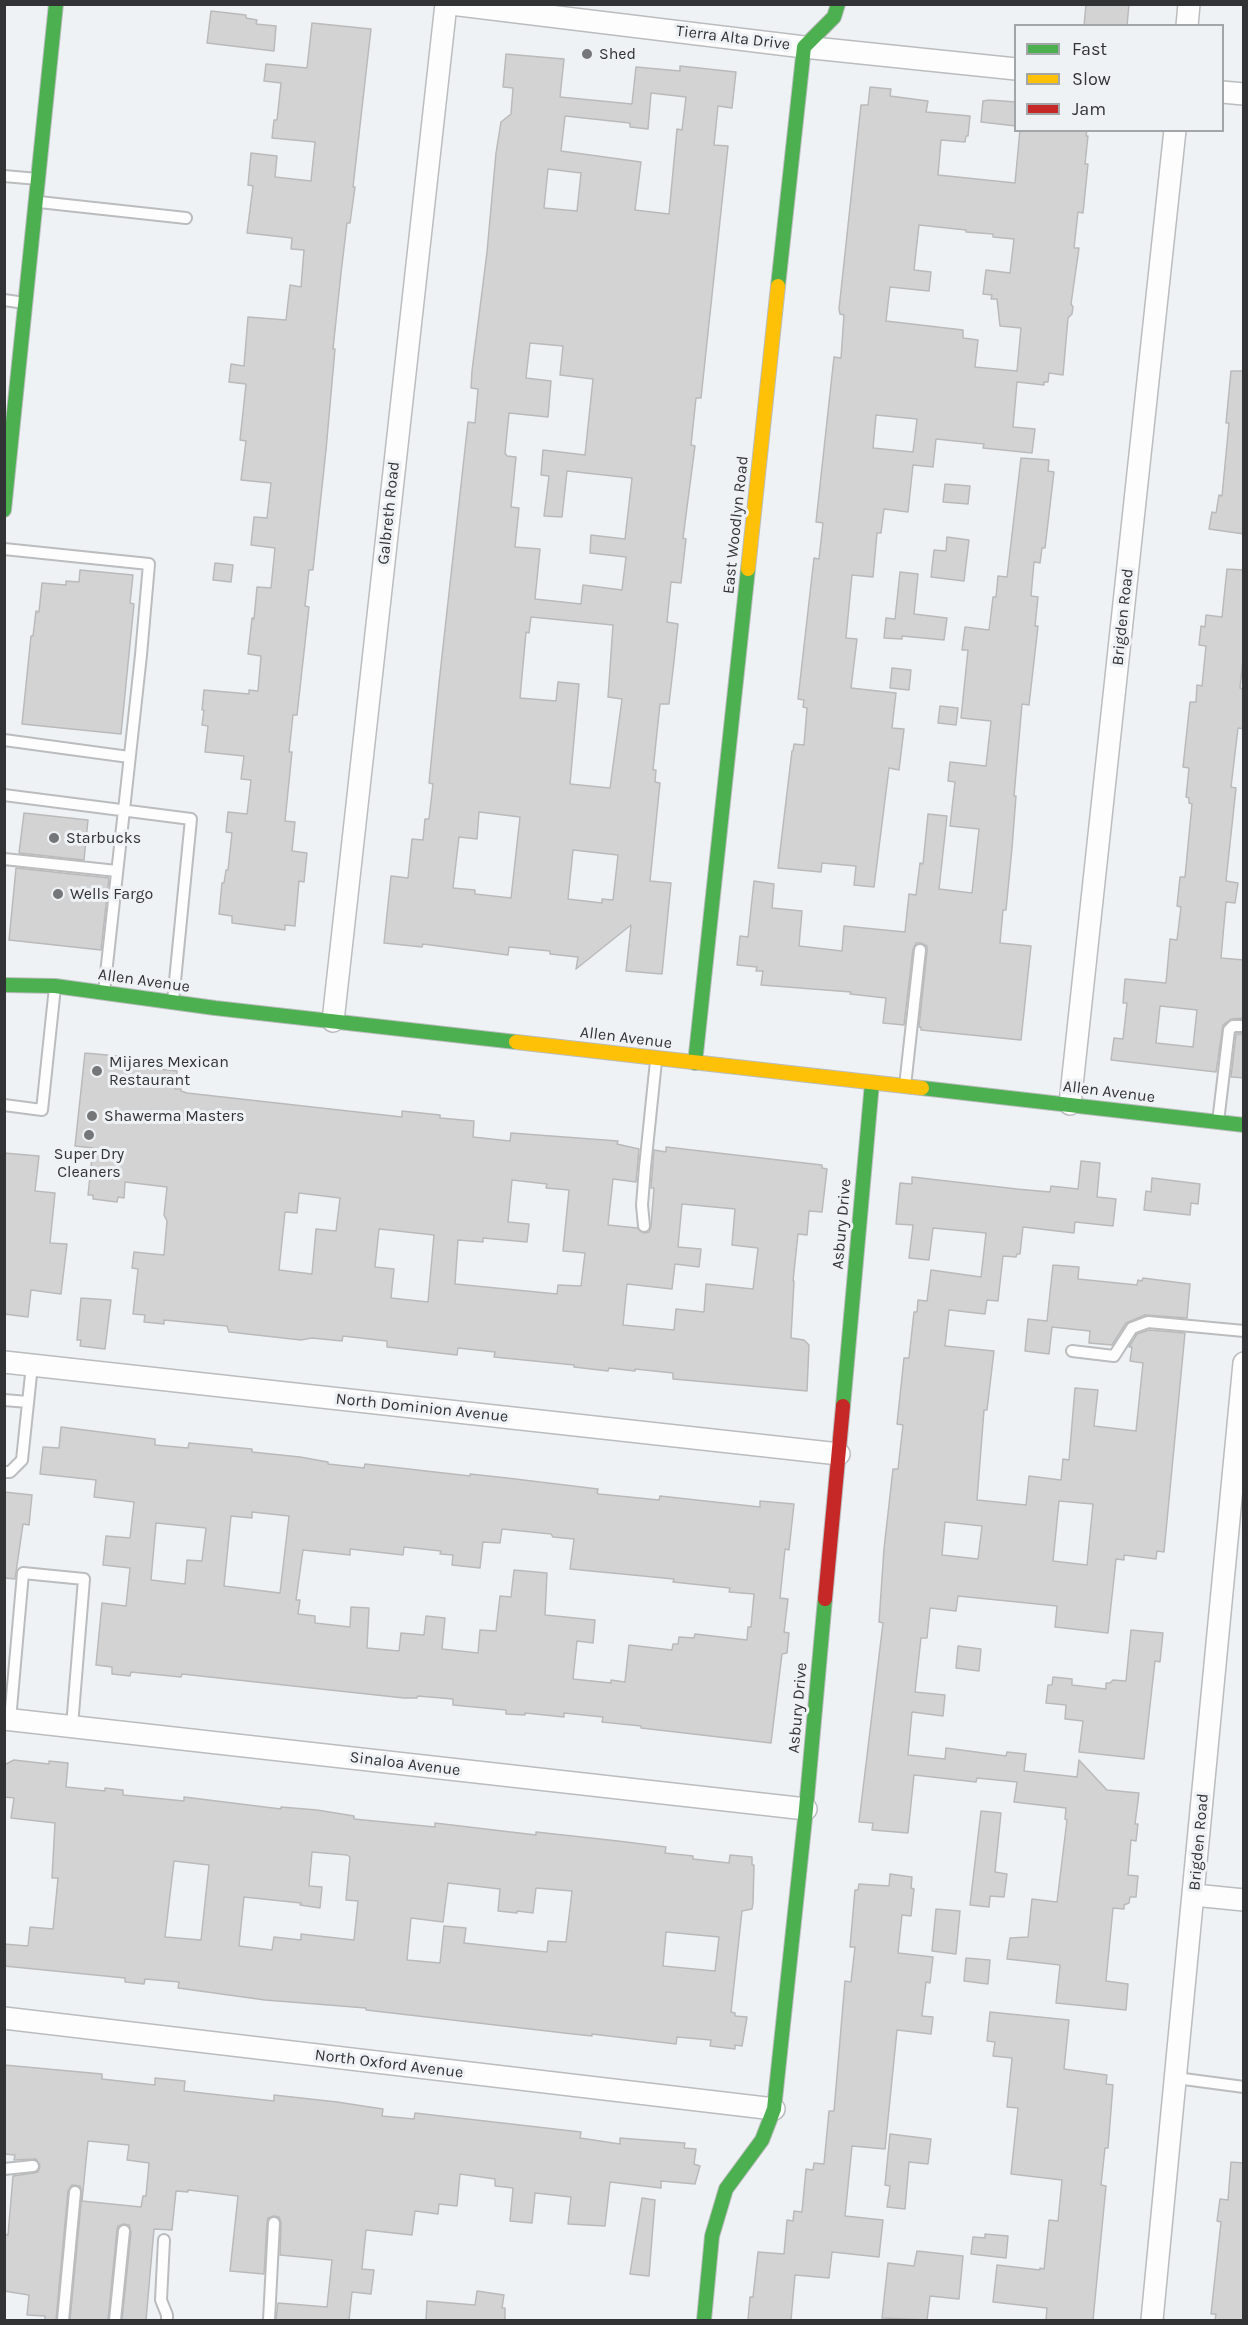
<!DOCTYPE html>
<html>
<head>
<meta charset="utf-8">
<style>
	body { margin:0 }
	#map { position:relative; width:1248px; height:2325px; overflow:hidden; background:#eff2f4; font-family:Karla,sans-serif }
	canvas { display:block }
	.frame { position:absolute; inset:0; border:6px solid #323335; pointer-events:none }
	.legend { position:absolute; left:1014px; top:24px; width:210px; height:108px; box-sizing:border-box; background:#eef2f5; border:2px solid #a3a6a8; margin:0; padding:8px 10px; list-style:none; font-size:18px; color:#323335 }
	.legend li { display:flex; align-items:center; gap:12px; height:30px }
	.legend b { width:30px; border:2px solid #a3a6a8 }
</style>
</head>
<body>
<div id="map">
<canvas width="1248" height="2325"></canvas>
<div class="frame"></div>
<ul class="legend">
<li><b style="height:8px;background:#4caf50"></b>Fast</li>
<li><b style="height:8px;background:#ffc107"></b>Slow</li>
<li><b style="height:8px;background:#c62828"></b>Jam</li>
</ul>
</div>
<script>
const c = document.querySelector('canvas').getContext('2d');
c.lineJoin = 'round';
function fillPath(path, color) {
  c.fillStyle = color;
  c.fill(path, 'evenodd');
}
function shape(rows) {
  const path = new Path2D();
  for (const r of rows) {
    path.moveTo(r[0], r[1]);
    for (let i = 2; i < r.length; i += 2) path.lineTo(r[i], r[i + 1]);
  }
  return path;
}
function strokePath(path, color, width, dash) {
  c.strokeStyle = color;
  c.lineWidth = width;
  c.lineCap = dash ? 'butt' : 'round';
  c.setLineDash(dash || []);
  c.stroke(path);
}
function write(font, color, halo, rows, align = 'center') {
  c.font = font + ' Karla,sans-serif';
  c.lineWidth = 6;
  c.setLineDash([]);
  c.textBaseline = 'middle';
  c.strokeStyle = halo;
  c.fillStyle = color;
  for (const [text, x, y, turn = 0] of rows) {
    c.save();
    c.translate(x, y);
    c.rotate((+turn || 0) * Math.PI / 180);
    c.textAlign = isNaN(turn) ? turn : align;
    if (halo) c.strokeText(text, 0, 0);
    c.fillText(text, 0, 0);
    c.restore();
  }
}
const building = shape([
	[1086,4,1129,4,1127,26,1084,26,1086,4],
	[211,11,246,15,246,18,257,20,256,24,276,26,274,51,207,43,211,11],
	[312,23,371,29,353,187,355,187,350,223,347,223,341,273,333,349,335,349,326,450,313,570,309,570,305,606,309,607,297,715,293,715,289,752,292,752,285,821,295,822,292,851,307,853,304,882,299,881,295,926,285,925,285,930,232,923,232,916,219,914,222,883,224,883,226,870,228,870,232,833,226,832,228,812,247,814,251,780,241,779,244,756,205,752,208,726,202,725,204,710,202,710,204,690,249,694,249,690,258,691,261,656,248,654,252,618,254,619,257,587,271,588,275,548,251,545,254,517,267,518,271,483,241,480,246,441,240,440,246,384,229,382,231,364,244,366,248,317,286,320,290,285,301,287,304,250,291,249,292,238,247,233,253,186,248,185,251,153,277,156,275,177,311,181,315,142,272,138,274,120,277,120,281,83,264,81,266,64,307,68,312,23],
	[506,54,564,59,560,97,632,104,636,67,680,71,680,66,736,72,732,108,718,106,714,145,728,146,701,398,696,398,691,445,695,446,683,538,686,539,681,583,671,582,667,622,678,624,674,661,669,704,660,704,653,770,656,770,655,782,660,783,650,881,671,883,662,974,626,971,631,925,576,969,578,957,550,954,550,951,509,947,508,955,423,944,422,947,384,943,391,876,408,878,412,839,423,840,425,819,429,819,433,784,429,783,439,683,468,422,475,423,478,389,471,388,472,371,487,252,496,153,501,122,511,114,513,88,503,87,506,54],
	[651,93,686,97,682,130,677,129,669,214,635,210,641,162,561,151,565,116,630,123,630,127,648,129,651,93],
	[548,169,581,173,577,211,544,208,548,169],
	[530,343,563,346,560,375,593,379,585,455,543,450,541,475,549,476,544,516,562,517,567,471,632,478,625,539,591,535,590,553,626,557,622,590,583,585,581,604,535,599,540,549,515,547,519,508,511,507,516,457,507,456,505,453,509,413,548,417,551,381,526,378,530,343],
	[531,617,613,625,608,697,622,699,610,788,570,784,579,684,558,682,556,701,520,698,526,632,529,633,531,617],
	[479,812,520,817,511,898,475,894,475,890,453,888,459,837,477,839,479,812],
	[573,850,618,855,613,900,602,899,602,903,568,899,573,850],
	[870,87,891,89,890,96,928,101,926,112,970,116,968,136,966,136,965,142,941,140,938,175,1015,183,1020,130,1087,130,1086,136,1088,136,1085,164,1088,164,1083,213,1078,212,1074,248,1079,248,1071,304,1073,307,1072,314,1068,318,1063,375,1049,373,1048,382,1044,382,1044,385,1017,382,1013,427,1035,429,1032,453,983,448,984,444,936,439,933,467,913,465,908,512,884,509,881,533,877,533,873,577,852,575,846,638,857,639,851,688,896,693,892,728,904,729,899,770,889,768,874,887,854,885,856,866,822,863,821,872,778,868,792,751,793,751,794,744,804,745,807,708,803,707,804,700,798,699,814,558,819,559,823,523,816,522,834,357,841,358,844,315,840,314,839,309,861,105,868,105,870,87],
	[919,225,966,230,966,232,993,234,993,237,1014,239,1010,273,986,270,983,294,992,295,991,299,997,299,1000,326,1021,328,1017,371,975,367,978,340,963,338,963,330,886,321,890,287,929,291,931,272,914,270,919,225],
	[876,415,917,419,913,452,873,448,876,415],
	[989,100,1016,102,1016,126,981,122,983,101,989,100],
	[1231,371,1244,371,1244,534,1209,529,1212,512,1216,513,1219,495,1222,496,1229,423,1226,423,1231,371],
	[1021,458,1049,460,1048,471,1054,472,1045,548,1042,548,1040,563,1034,562,1031,596,1038,597,1035,626,1038,626,1029,705,1022,704,1014,796,1016,796,1012,848,1006,910,1003,910,1000,943,1031,946,1021,1040,921,1030,921,1027,919,1027,927,951,927,946,921,943,916,943,913,949,904,1025,883,1023,886,998,850,994,851,992,761,985,763,971,756,971,757,967,737,965,740,936,748,937,754,881,774,884,772,908,802,911,799,946,842,951,844,926,905,932,909,894,916,895,920,863,923,864,928,814,947,816,939,889,972,893,979,829,950,826,955,782,948,781,950,762,986,766,991,721,961,718,968,650,962,650,965,627,989,630,993,597,996,597,998,576,1007,577,1021,458],
	[945,484,970,486,968,504,943,502,945,484],
	[947,537,969,540,964,581,931,577,934,550,946,551,947,537],
	[215,563,233,565,231,582,213,580,215,563],
	[1227,569,1244,570,1244,651,1240,688,1244,689,1244,729,1238,728,1231,787,1236,788,1226,881,1238,883,1235,903,1226,902,1221,958,1244,960,1244,1018,1231,1019,1223,1025,1216,1072,1111,1060,1114,1038,1123,1039,1127,1003,1123,1003,1125,979,1166,983,1170,939,1177,940,1181,907,1177,906,1180,877,1185,877,1192,804,1189,803,1189,798,1186,797,1189,768,1183,767,1190,702,1196,702,1197,685,1202,686,1206,646,1199,645,1201,626,1205,627,1206,615,1222,617,1227,569],
	[1160,1006,1197,1010,1193,1047,1156,1043,1160,1006],
	[80,570,133,575,130,603,134,604,121,734,22,724,31,636,33,636,36,611,39,612,42,583,66,585,66,581,79,582,80,570],
	[900,572,918,574,914,614,947,618,944,640,902,636,902,639,884,638,886,618,895,619,900,572],
	[892,668,911,670,909,690,890,688,892,668],
	[940,706,958,708,956,725,938,723,940,706],
	[24,813,88,820,84,860,19,853,24,813],
	[16,868,109,878,101,950,9,940,16,868],
	[1236,1034,1244,1034,1244,1078,1231,1077,1236,1034],
	[85,1053,150,1059,149,1068,177,1071,175,1089,181,1089,181,1091,187,1093,402,1117,402,1111,440,1115,440,1118,474,1121,473,1137,510,1141,511,1133,618,1141,617,1144,639,1149,636,1182,613,1179,608,1225,637,1228,644,1233,649,1232,651,1226,654,1188,651,1188,654,1150,666,1152,666,1147,822,1165,822,1168,827,1169,822,1212,809,1211,807,1235,798,1234,793,1281,794,1281,791,1338,804,1340,809,1345,807,1391,673,1379,673,1373,635,1369,635,1371,609,1368,608,1371,574,1367,574,1365,494,1357,495,1352,458,1348,457,1355,387,1347,387,1341,343,1336,342,1341,312,1338,301,1340,229,1332,227,1326,164,1320,164,1324,144,1322,145,1315,133,1314,138,1269,132,1268,134,1252,164,1255,167,1221,164,1215,167,1187,125,1182,124,1198,118,1197,117,1202,93,1199,93,1195,88,1195,93,1148,75,1146,85,1053],
	[512,1180,547,1184,546,1188,569,1190,563,1251,585,1253,581,1286,558,1285,557,1294,455,1284,458,1240,483,1242,483,1238,527,1242,529,1224,508,1222,512,1180],
	[299,1193,340,1198,336,1231,316,1229,312,1274,279,1270,285,1212,297,1213,299,1193],
	[682,1204,735,1209,732,1245,758,1248,753,1289,706,1284,704,1312,676,1309,674,1330,623,1325,627,1284,672,1289,675,1264,699,1267,701,1249,678,1247,682,1204],
	[379,1229,434,1235,428,1302,391,1298,394,1269,375,1267,379,1229],
	[4,1153,39,1156,35,1191,55,1193,50,1243,67,1244,61,1294,31,1290,28,1317,4,1314,4,1153],
	[1081,1161,1100,1163,1097,1197,1116,1199,1113,1226,1075,1222,1074,1233,1023,1227,1020,1254,1017,1254,1016,1257,1003,1256,998,1301,987,1300,985,1314,949,1310,945,1346,994,1351,987,1410,984,1410,977,1500,1026,1505,1029,1476,1061,1480,1063,1459,1069,1460,1075,1388,1098,1390,1094,1426,1136,1431,1143,1363,1130,1361,1132,1347,1129,1347,1137,1334,1149,1330,1185,1333,1164,1552,1157,1551,1156,1559,1124,1555,1124,1560,1116,1559,1108,1633,1055,1627,1057,1606,958,1596,956,1611,930,1608,927,1638,921,1638,915,1692,945,1695,943,1716,912,1712,908,1755,945,1759,946,1748,1006,1756,1007,1752,1026,1754,1024,1771,1077,1777,1079,1760,1107,1790,1139,1793,1135,1824,1138,1824,1136,1841,1131,1840,1128,1875,1138,1876,1136,1897,1130,1897,1129,1903,1124,1905,1124,1909,1113,1908,1106,1981,1128,1984,1126,2010,1056,2003,1060,1965,1007,1959,1010,1938,1028,1937,1032,1899,1057,1902,1067,1820,1065,1819,1066,1808,1014,1802,1017,1782,977,1778,976,1782,914,1775,908,1833,872,1830,873,1823,859,1822,883,1623,879,1622,884,1549,893,1469,898,1469,903,1425,897,1424,904,1358,909,1358,914,1312,917,1312,918,1300,927,1301,931,1270,981,1277,986,1233,933,1228,929,1260,909,1258,913,1225,896,1224,900,1183,912,1184,912,1177,1017,1189,1050,1192,1051,1186,1078,1189,1081,1161],
	[1059,1501,1093,1504,1087,1565,1053,1561,1059,1501],
	[945,1522,982,1526,978,1559,942,1555,945,1522],
	[1152,1178,1200,1184,1198,1204,1191,1203,1190,1215,1144,1210,1146,1191,1151,1192,1152,1178],
	[1053,1265,1079,1267,1078,1279,1137,1285,1138,1280,1142,1281,1143,1278,1190,1284,1187,1318,1145,1315,1126,1323,1112,1345,1089,1343,1090,1331,1052,1327,1049,1354,1025,1351,1028,1319,1047,1321,1053,1265],
	[81,1298,111,1300,105,1349,80,1346,81,1340,77,1340,81,1298],
	[61,1427,155,1439,155,1445,188,1448,189,1443,252,1449,252,1452,300,1457,328,1462,328,1464,364,1468,365,1464,470,1476,470,1474,507,1478,598,1489,597,1493,599,1494,659,1500,660,1496,760,1507,760,1501,794,1504,789,1550,785,1549,780,1598,788,1599,784,1632,789,1633,787,1653,782,1654,771,1743,641,1728,641,1726,602,1722,603,1717,564,1713,564,1717,525,1713,525,1715,506,1714,506,1710,453,1705,453,1699,418,1696,417,1698,404,1698,182,1674,181,1677,131,1672,130,1676,112,1674,112,1667,96,1665,102,1603,126,1606,130,1568,103,1565,106,1536,130,1538,134,1502,94,1497,96,1480,40,1474,43,1447,59,1448,61,1427],
	[252,1512,289,1516,280,1593,224,1586,231,1516,252,1518,252,1512],
	[156,1523,206,1528,202,1561,187,1560,185,1584,151,1580,156,1523],
	[502,1529,551,1534,553,1537,574,1539,570,1569,674,1579,673,1582,730,1588,729,1592,754,1594,751,1627,748,1627,747,1640,695,1634,694,1638,679,1637,678,1644,673,1644,672,1650,629,1645,625,1682,611,1680,611,1683,573,1679,577,1641,593,1643,595,1620,545,1615,547,1573,514,1570,511,1597,500,1596,496,1631,480,1630,478,1653,442,1649,445,1618,426,1616,424,1635,401,1633,399,1651,367,1648,369,1608,351,1607,350,1627,315,1623,315,1616,298,1614,300,1600,296,1600,303,1550,350,1555,350,1549,403,1555,404,1547,441,1551,440,1554,453,1555,452,1565,480,1568,483,1542,500,1543,502,1529],
	[4,1492,32,1495,29,1525,23,1524,15,1579,4,1578,4,1492],
	[1131,1630,1163,1633,1160,1662,1155,1661,1144,1759,1079,1752,1083,1721,1065,1719,1066,1705,1046,1703,1048,1685,1052,1685,1053,1677,1072,1679,1072,1685,1106,1689,1106,1683,1110,1683,1113,1680,1126,1681,1131,1630],
	[958,1646,981,1649,979,1671,956,1668,958,1646],
	[14,1760,49,1764,49,1761,68,1763,66,1787,105,1791,105,1788,123,1790,123,1795,184,1801,184,1797,281,1809,281,1807,317,1810,354,1816,354,1819,435,1827,435,1823,536,1835,536,1832,618,1841,666,1847,665,1853,693,1856,693,1859,729,1863,730,1855,752,1857,752,1865,754,1865,753,1903,752,1909,742,1911,731,2012,735,2013,735,2016,747,2017,742,2046,735,2045,735,2049,710,2046,711,2040,677,2037,676,2044,592,2034,592,2036,573,2034,366,2010,366,2008,265,2000,178,1988,179,1982,145,1979,144,1984,125,1982,125,1978,4,1966,4,1944,28,1946,30,1927,53,1929,58,1878,52,1878,55,1823,11,1818,14,1798,4,1797,4,1765,14,1760],
	[312,1852,347,1855,350,1857,346,1900,358,1901,354,1940,301,1934,301,1940,274,1937,272,1950,239,1946,244,1897,301,1903,300,1905,320,1908,322,1887,309,1886,312,1852],
	[174,1861,209,1865,201,1940,165,1937,174,1861],
	[448,1883,500,1889,498,1911,517,1913,517,1911,533,1913,536,1888,572,1891,566,1942,548,1941,547,1952,464,1943,466,1928,444,1926,440,1963,407,1960,411,1918,443,1922,448,1883],
	[666,1932,719,1937,715,1971,663,1966,666,1932],
	[981,1811,1001,1813,995,1872,1007,1874,1004,1897,990,1896,989,1907,970,1905,981,1811],
	[890,1874,912,1877,911,1888,914,1889,911,1916,902,1915,898,1953,933,1957,930,1983,926,1982,922,2016,933,2017,931,2034,897,2030,885,2149,852,2146,845,2216,883,2220,879,2257,832,2252,829,2278,795,2275,791,2320,748,2320,750,2297,753,2297,758,2252,784,2254,787,2220,793,2221,794,2211,802,2212,806,2169,813,2170,814,2163,824,2164,829,2111,834,2111,845,1981,851,1982,855,1947,850,1947,855,1890,858,1890,859,1884,889,1886,890,1874],
	[936,1909,960,1911,956,1954,932,1951,936,1909],
	[966,1958,990,1960,988,1984,964,1981,966,1958],
	[990,2012,1069,2020,1064,2069,1107,2075,1106,2084,1113,2085,1108,2148,1105,2148,1101,2185,1106,2186,1093,2320,1046,2320,1047,2308,993,2302,997,2265,1040,2270,1040,2268,1044,2269,1049,2220,1058,2221,1062,2180,1011,2174,1018,2108,1007,2107,1012,2058,993,2056,995,2042,987,2041,990,2012],
	[4,2065,102,2074,102,2079,155,2085,155,2078,185,2081,184,2091,274,2101,274,2095,337,2102,383,2109,382,2116,414,2119,415,2113,581,2132,580,2138,620,2144,620,2138,685,2143,684,2148,696,2149,694,2164,700,2166,695,2184,661,2181,661,2188,610,2182,605,2226,568,2224,571,2197,535,2193,532,2223,510,2221,513,2188,495,2186,495,2179,460,2174,457,2206,439,2204,438,2214,415,2211,412,2235,366,2230,362,2269,374,2270,371,2294,352,2292,349,2320,276,2320,278,2303,327,2307,332,2260,280,2255,281,2223,279,2217,274,2216,268,2218,267,2223,264,2274,230,2271,238,2196,188,2190,188,2192,176,2191,172,2230,154,2229,146,2320,122,2320,131,2232,129,2225,124,2224,118,2226,117,2230,108,2320,70,2320,82,2193,80,2186,72,2185,68,2191,56,2320,45,2320,45,2316,27,2315,29,2295,4,2291,4,2234,8,2235,13,2176,34,2173,38,2172,40,2166,36,2159,14,2160,15,2155,4,2154,4,2065],
	[88,2141,129,2145,127,2160,149,2163,146,2196,143,2196,141,2207,82,2201,88,2141],
	[890,2134,931,2139,928,2164,909,2162,905,2209,887,2207,890,2186,885,2185,890,2134],
	[1231,2162,1244,2163,1244,2320,1215,2320,1216,2314,1211,2314,1221,2222,1217,2221,1220,2199,1228,2200,1231,2162],
	[642,2198,655,2200,649,2276,630,2274,642,2198],
	[985,2234,1008,2236,1006,2258,971,2254,973,2237,985,2238,985,2234],
	[917,2251,963,2256,959,2299,930,2296,927,2320,882,2318,888,2263,914,2266,917,2251],
	[477,2291,504,2295,502,2308,505,2308,505,2320,426,2320,427,2301,475,2305,477,2291]
]);
const lane = shape([
	[4,176,38,179],
	[39,202,186,218],
	[4,300,25,303],
	[4,549,149,564,141,655,104,992],
	[4,740,129,757],
	[4,795,191,819,173,1001],
	[4,859,117,871],
	[905,1086,920,950],
	[4,1105,42,1110,55,987],
	[1218,1122,1229,1030,1233,1026,1244,1026],
	[644,1226,642,1205,645,1167,656,1061],
	[1072,1351,1114,1356,1132,1328,1148,1322,1244,1331],
	[4,1400,28,1402],
	[4,1472,10,1472,22,1460,32,1365],
	[10,1720,23,1573,84,1579,72,1726],
	[1176,2078,1244,2087],
	[4,2169,33,2166],
	[164,2240,161,2300,167,2315,167,2320],
	[63,2320,75,2192],
	[115,2320,124,2231],
	[269,2320,274,2223]
]);
const street = shape([
	[451,4,804,47,1016,69],
	[1187,26,1189,4],
	[1222,92,1244,94],
	[333,1021,446,4],
	[1070,1104,1175,130],
	[4,1362,839,1454],
	[4,1719,806,1809],
	[1194,1895,1244,1900],
	[4,2018,774,2109],
	[1152,2320,1244,1363]
]);
const fast = shape([
	[778,286,804,47,834,17,838,4],
	[4,510,56,4],
	[4,985,55,986,215,1008,516,1042],
	[695,1063,748,569],
	[922,1088,1244,1125],
	[843,1406,872,1083],
	[704,2320,712,2236,726,2189,762,2140,774,2109,806,1809,825,1599]
]);
const slow = shape([
	[748,569,778,286],
	[516,1042,922,1088]
]);
const jam = shape([
	[825,1599,843,1406]
]);
const markers = [
	[587,54,6,"#747678"],
	[54,838,6,"#747678"],
	[58,894,6,"#747678"],
	[97,1071,6,"#747678"],
	[92,1116,6,"#747678"],
	[89,1135,6,"#747678"]
];
const streetNames = [
	["Tierra Alta Drive",733,38,7],
	["Galbreth Road",389,513,-84],
	["East Woodlyn Road",736,525,-84],
	["Brigden Road",1123,617,-84],
	["Allen Avenue",144,981,8],
	["Allen Avenue",626,1038,7],
	["Allen Avenue",1109,1092,7],
	["Asbury Drive",842,1224,-85],
	["North Dominion Avenue",422,1408,6],
	["Asbury Drive",798,1708,-85],
	["Sinaloa Avenue",405,1764,7],
	["Brigden Road",1199,1842,-85],
	["North Oxford Avenue",389,2064,7]
];
const poiNames = [
	["Shed",599,54],
	["Starbucks",66,838],
	["Wells Fargo",70,894],
	["Mijares Mexican",109,1062],
	["Restaurant",109,1080],
	["Shawerma Masters",104,1116],
	["Super Dry",89,1154,"center"],
	["Cleaners",89,1172,"center"]
];
fillPath(building, '#d3d3d4');
strokePath(building, '#bababb', 1.5);
strokePath(lane, '#babcbe', 14);
strokePath(street, '#babcbe', 24);
strokePath(fast, '#babcbe', 16);
strokePath(slow, '#babcbe', 16);
strokePath(jam, '#babcbe', 16);
strokePath(lane, '#fdfdfd', 10);
strokePath(street, '#fdfdfd', 21);
strokePath(fast, '#4caf50', 14);
strokePath(slow, '#ffc107', 14);
strokePath(jam, '#c62828', 14);
for (const [x, y, r, color] of markers) {
  const dot = new Path2D();
  dot.arc(x, y, r, 0, 2 * Math.PI);
  c.fillStyle = color;
  c.fill(dot);
  strokePath(dot, '#eef2f5', 2);
}
write('16px', '#323335', '#eef2f5', streetNames);
write('16px', '#323335', '#eef2f5', poiNames, 'left');
</script>
</body>
</html>
